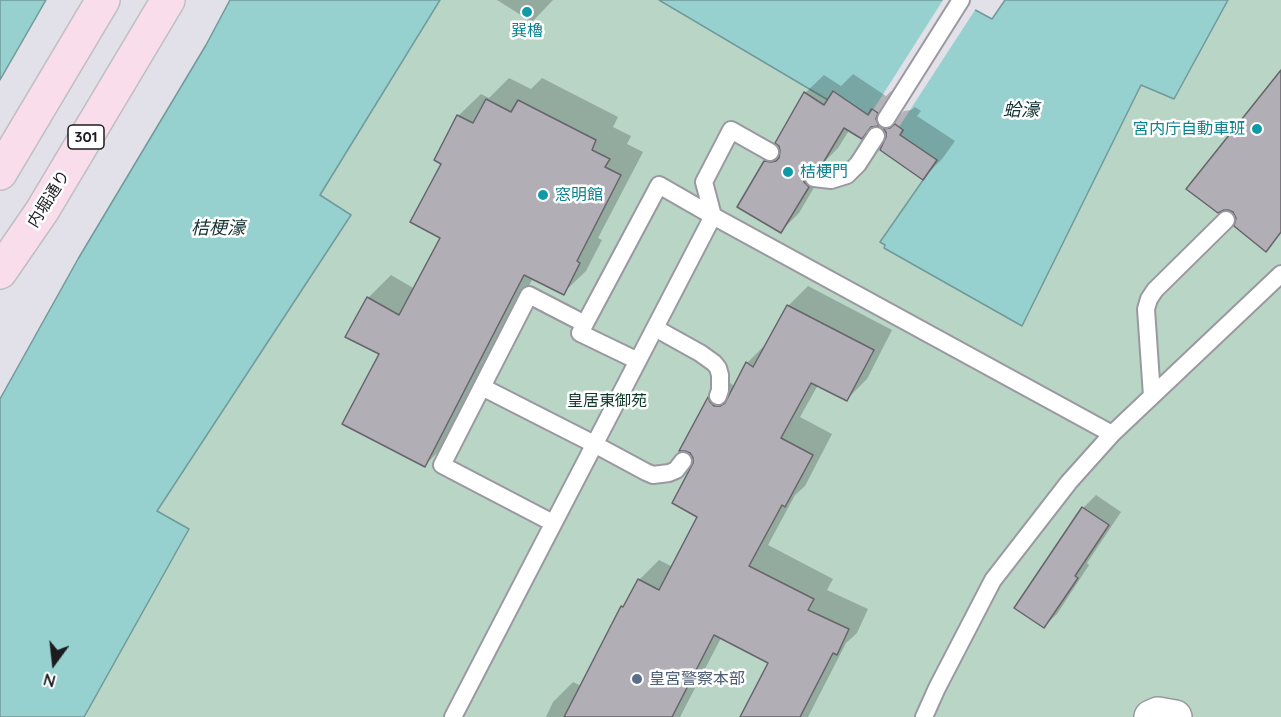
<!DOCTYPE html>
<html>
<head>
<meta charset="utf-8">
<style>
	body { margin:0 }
	#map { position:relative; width:1281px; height:717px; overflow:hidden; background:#e2e0e8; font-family:Quicksand,sans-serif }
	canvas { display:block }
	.north { position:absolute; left:24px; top:633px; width:60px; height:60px; -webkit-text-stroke:4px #fff; paint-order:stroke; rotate:195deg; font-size:16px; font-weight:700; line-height:24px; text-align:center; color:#1c1c1f }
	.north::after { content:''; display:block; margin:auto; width:21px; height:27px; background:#1c1c1f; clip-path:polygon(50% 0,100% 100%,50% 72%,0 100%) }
</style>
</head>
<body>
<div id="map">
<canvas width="1281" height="717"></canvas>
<div class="north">N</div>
</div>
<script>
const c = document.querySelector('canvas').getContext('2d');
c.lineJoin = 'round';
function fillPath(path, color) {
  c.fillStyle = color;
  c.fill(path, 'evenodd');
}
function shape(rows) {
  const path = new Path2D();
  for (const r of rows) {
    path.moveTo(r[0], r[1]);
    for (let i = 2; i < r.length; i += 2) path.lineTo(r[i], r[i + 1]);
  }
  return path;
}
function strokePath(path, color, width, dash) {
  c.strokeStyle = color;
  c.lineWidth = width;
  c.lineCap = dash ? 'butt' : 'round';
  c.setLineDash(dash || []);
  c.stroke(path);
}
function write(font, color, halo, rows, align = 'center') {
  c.font = font + ' Quicksand,"Noto Sans JP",sans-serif';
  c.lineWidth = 5;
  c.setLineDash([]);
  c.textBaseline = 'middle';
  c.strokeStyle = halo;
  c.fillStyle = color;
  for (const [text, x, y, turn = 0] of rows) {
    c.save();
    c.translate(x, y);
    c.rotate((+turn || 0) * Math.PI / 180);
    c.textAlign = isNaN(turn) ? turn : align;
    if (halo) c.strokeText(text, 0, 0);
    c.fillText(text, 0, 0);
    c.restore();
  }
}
const green = shape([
	[440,0,659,0,828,99,833,91,868,114,872,109,873,110,903,130,937,160,890,227,880,242,1022,326,1141,85,1174,99,1228,0,1281,0,1281,717,84,717,188,529,157,512,351,215,320,195]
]);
const water = shape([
	[0,0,46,0,0,80,0,0],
	[230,0,440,0,320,195,351,215,157,511,189,529,84,717,0,717,0,399,78,259,206,45,230,0],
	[659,0,957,0,992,19,1005,0,1228,0,1174,99,1141,85,1022,326,884,248,885,245,880,242,937,160,900,135,903,130,873,110,871,109,868,115,833,92,828,100,659,0]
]);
const pier = shape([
	[943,0,964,0,977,7,899,127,873,110]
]);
const shadow = shape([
	[497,0,553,0,532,22],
	[853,74,886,96,891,91,895,94,896,106,878,125,873,125,862,137,850,129,838,148,823,163,826,167,799,213,781,231,765,162,780,147,805,93,824,75,841,86],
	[509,78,531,89,542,78,618,117,613,127,631,136,627,144,643,152,598,238,602,240,586,271,563,293,533,278,447,443,425,465,381,354,368,298,391,275,415,289,442,237,443,163,458,116,481,94,489,98],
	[915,107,921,111,917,116,955,141,942,159,923,178,888,137,885,129,904,111,911,110],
	[808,286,892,330,867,379,847,399,818,385,800,417,832,434,805,486,795,495,768,545,833,579,827,590,868,609,857,633,846,643,808,717,742,717,770,663,721,638,680,717,546,717,553,702,573,682,581,686,622,607,627,602,639,580,659,560,673,567,699,516,694,457,691,452,682,450,709,398,728,379,729,382,735,387,747,363,767,343,788,306],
	[1096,495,1121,512,1087,563,1089,565,1057,614,1044,626,1083,508]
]);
const building = shape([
	[1281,70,1281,232,1266,252,1234,226,1236,218,1233,212,1228,210,1224,210,1218,213,1186,189,1281,70],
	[833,91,868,115,872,109,878,113,876,119,879,126,871,127,862,139,844,128,820,168,810,168,805,172,804,176,804,182,809,187,781,233,737,207,764,161,771,162,776,161,779,158,780,151,779,146,775,143,804,92,824,105,833,91],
	[486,99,511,112,518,100,596,140,592,150,610,159,605,167,621,175,577,261,580,263,564,295,524,275,425,467,342,424,379,354,345,337,367,297,399,315,440,238,410,222,441,164,434,160,457,115,473,123,486,99],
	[895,124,903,130,900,135,937,160,923,180,880,150,886,137,886,132,883,129,890,128,895,124],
	[787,305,874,350,847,401,811,383,781,438,813,455,785,507,782,505,749,566,814,599,808,610,849,629,837,655,833,653,800,717,740,717,768,663,714,635,672,717,564,717,621,606,623,607,638,579,659,590,697,517,672,503,693,463,693,458,690,453,685,451,679,451,708,397,710,402,714,406,720,406,725,403,746,362,753,367,787,305],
	[1082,507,1109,525,1075,576,1078,578,1044,628,1014,608,1082,507]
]);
const lane = shape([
	[886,119,961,0],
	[814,178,831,180,847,175,858,164,876,136],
	[655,328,700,353,714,363,718,368,720,375,720,390,718,396],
	[638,361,580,333,659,185,713,216,1112,434],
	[482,387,594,444,646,472,653,475,669,473,676,470,683,461],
	[1152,396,1146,309,1149,299,1155,290,1226,220],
	[553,523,442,465,529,295,585,324],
	[453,717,713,216,704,182,731,130,770,152],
	[924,717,937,688,993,580,1069,482,1112,434,1281,274]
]);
const street = shape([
	[1151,717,1158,714,1175,717]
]);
const primary = shape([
	[0,173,103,0],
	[0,272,42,211,168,0]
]);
const markers = [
	[527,12,6,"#0f9aa8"],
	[1257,129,6,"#0f9aa8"],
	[788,172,6,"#0f9aa8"],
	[543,195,6,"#0f9aa8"],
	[637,679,6,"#5c6f8a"]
];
const shields = [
	[86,137,36]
];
const shieldNames = [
	["301",86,137]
];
const cultureNames = [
	["巽櫓",527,31,"center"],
	["宮内庁自動車班",1245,129,"right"],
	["桔梗門",800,172],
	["窓明館",555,195]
];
const streetNames = [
	["内堀通り",49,199,-58]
];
const parkNames = [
	["皇居東御苑",607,401]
];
const serviceNames = [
	["皇宮警察本部",649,679]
];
const waterNames = [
	["蛤濠",1021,111],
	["桔梗濠",218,229]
];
fillPath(green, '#b8d5c6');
fillPath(water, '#96d0cf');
strokePath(water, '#719a9a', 1.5);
fillPath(pier, '#e2e0e8');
fillPath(shadow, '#0003');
fillPath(building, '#b1aeb5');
strokePath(building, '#67646b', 1.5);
strokePath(lane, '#9a98a0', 20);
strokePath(street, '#9a98a0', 36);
strokePath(primary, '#bfbfc0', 36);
strokePath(lane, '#fff', 16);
strokePath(street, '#fff', 33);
strokePath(primary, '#faddeb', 33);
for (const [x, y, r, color] of markers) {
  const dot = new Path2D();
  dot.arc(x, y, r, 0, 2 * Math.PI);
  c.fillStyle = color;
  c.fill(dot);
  strokePath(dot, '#fff', 2);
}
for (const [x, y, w] of shields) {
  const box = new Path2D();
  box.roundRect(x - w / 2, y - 12, w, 24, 4.5);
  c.fillStyle = '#fff';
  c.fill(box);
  strokePath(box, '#1c1c1f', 1.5);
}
write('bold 15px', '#1c1c1f', null, shieldNames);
write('16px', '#0d838f', '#fff', cultureNames, 'left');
write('16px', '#1c1c1f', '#fff', streetNames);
write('16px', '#0f3828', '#fff', parkNames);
write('16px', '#4e5e75', '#fff', serviceNames, 'left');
write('italic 18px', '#133131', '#fff', waterNames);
</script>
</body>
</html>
